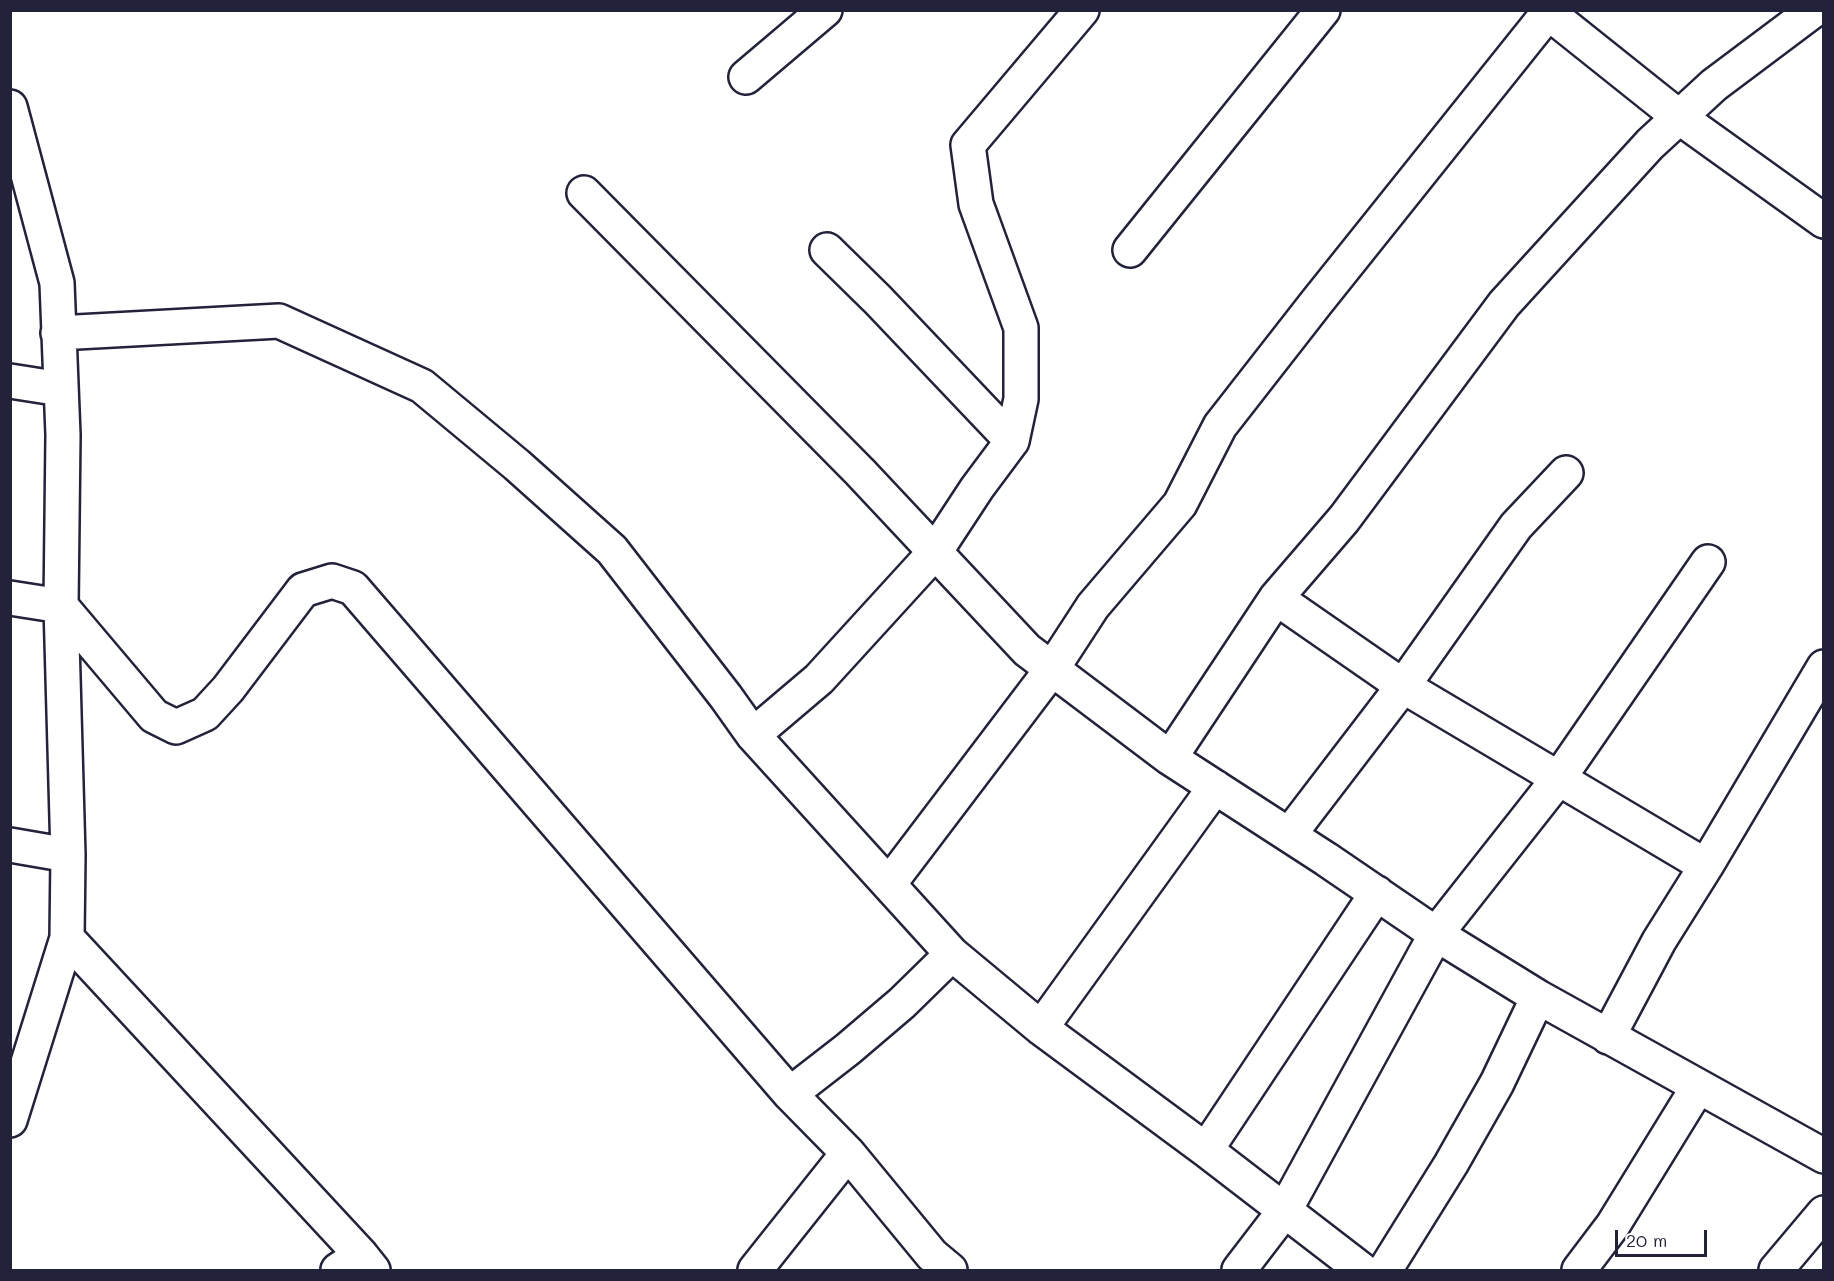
<!DOCTYPE html>
<html>
<head>
<meta charset="utf-8">
<style>
	body { margin:0 }
	#map { position:relative; width:1834px; height:1281px; overflow:hidden; background:#fff; font-family:Mali,sans-serif }
	canvas { display:block }
	.frame { position:absolute; inset:0; border:12px solid #22223b; pointer-events:none }
	.scale { position:absolute; left:1615px; top:1230px; width:92px; height:27px; box-sizing:border-box; border:3px solid #22223b; border-top:0; padding-left:8px; font-size:18px; line-height:21px; white-space:nowrap; color:#22223b; -webkit-text-stroke:4px #fff; paint-order:stroke }
</style>
</head>
<body>
<div id="map">
<canvas width="1834" height="1281"></canvas>
<div class="frame"></div>
<div class="scale">20 m</div>
</div>
<script>
const c = document.querySelector('canvas').getContext('2d');
c.lineJoin = 'round';
function shape(rows) {
  const path = new Path2D();
  for (const r of rows) {
    path.moveTo(r[0], r[1]);
    for (let i = 2; i < r.length; i += 2) path.lineTo(r[i], r[i + 1]);
  }
  return path;
}
function strokePath(path, color, width, dash) {
  c.strokeStyle = color;
  c.lineWidth = width;
  c.lineCap = dash ? 'butt' : 'round';
  c.setLineDash(dash || []);
  c.stroke(path);
}
const minor = shape([
	[1545,10,1679,117,1824,221],
	[746,77,825,10],
	[10,107,57,283,63,435,61,606,68,855,67,938,10,1120],
	[584,193,860,472,1027,650,1170,758,1326,859,1436,934,1538,997,1824,1156],
	[827,250,878,300,1012,441],
	[1130,250,1323,10],
	[58,333,279,321,422,386,517,465,612,550,726,697,753,735,952,954,1041,1028,1206,1150,1362,1270],
	[10,381,61,389],
	[10,598,61,606,154,716,176,727,205,714,228,689,303,590,332,581,353,588,790,1094,848,1153,932,1255,950,1270],
	[1276,598,1403,686,1706,866],
	[753,735,819,679,935,552,977,488,1012,441,1021,399,1021,328,976,204,968,145,1082,10],
	[1170,758,1276,598,1344,519,1504,304,1650,144,1714,85,1814,10],
	[1289,835,1403,686,1516,526,1566,473],
	[10,845,68,855],
	[889,884,1052,669,1093,606,1180,504,1220,426,1316,303,1548,13],
	[67,938,361,1255,373,1270],
	[1041,1028,1215,787],
	[1608,1037,1659,941,1706,866,1824,667],
	[790,1094,848,1049,902,1003,952,954],
	[1206,1150,1377,893],
	[338,1270,361,1255],
	[755,1270,848,1153],
	[1239,1270,1285,1210,1436,934,1559,778,1708,562],
	[1385,1270,1451,1164,1497,1083,1538,997],
	[1579,1270,1613,1225,1698,1087],
	[1776,1270,1824,1213]
]);
strokePath(minor, '#22223b', 38);
strokePath(minor, '#fff', 33);
</script>
</body>
</html>
